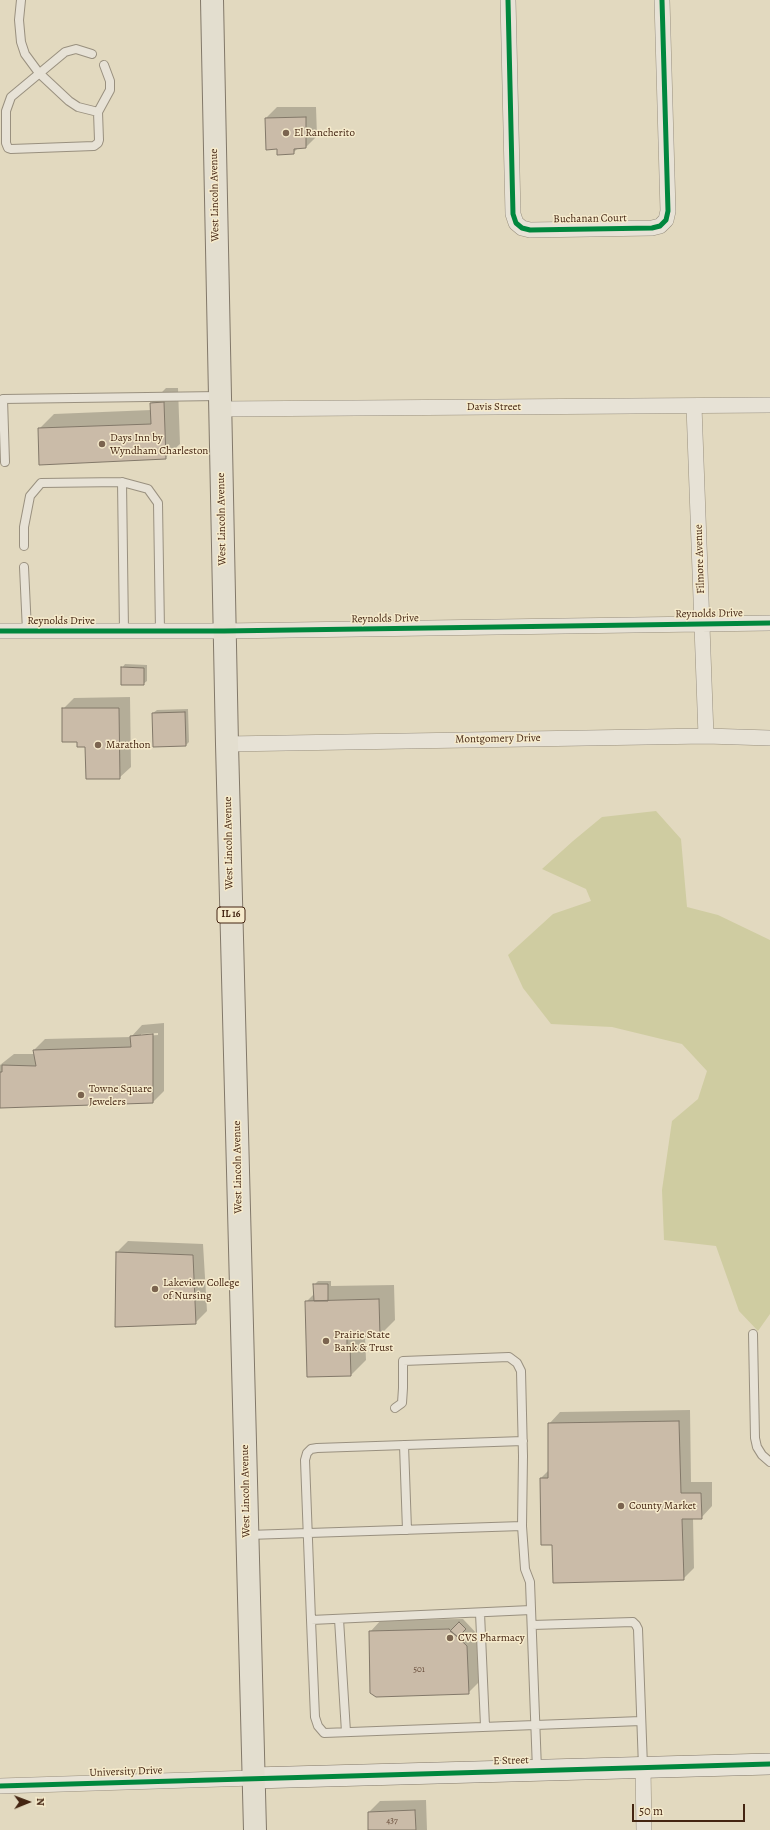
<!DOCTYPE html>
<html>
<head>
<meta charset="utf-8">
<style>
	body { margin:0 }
	#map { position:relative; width:770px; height:1830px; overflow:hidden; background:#e2d9bf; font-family:Alegreya,serif }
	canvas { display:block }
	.north { position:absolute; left:8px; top:1782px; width:40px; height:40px; -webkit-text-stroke:3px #f6ebcc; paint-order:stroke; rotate:89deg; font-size:11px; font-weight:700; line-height:16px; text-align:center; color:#442512 }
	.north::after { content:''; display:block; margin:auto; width:14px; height:18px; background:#442512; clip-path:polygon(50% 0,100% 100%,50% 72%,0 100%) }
	.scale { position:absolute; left:632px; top:1804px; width:113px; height:18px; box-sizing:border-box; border:2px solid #442512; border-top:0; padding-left:5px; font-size:12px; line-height:14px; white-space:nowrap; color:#442512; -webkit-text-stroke:3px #f6ebcc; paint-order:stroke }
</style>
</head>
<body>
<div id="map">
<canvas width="770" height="1830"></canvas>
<div class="north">N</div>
<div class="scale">50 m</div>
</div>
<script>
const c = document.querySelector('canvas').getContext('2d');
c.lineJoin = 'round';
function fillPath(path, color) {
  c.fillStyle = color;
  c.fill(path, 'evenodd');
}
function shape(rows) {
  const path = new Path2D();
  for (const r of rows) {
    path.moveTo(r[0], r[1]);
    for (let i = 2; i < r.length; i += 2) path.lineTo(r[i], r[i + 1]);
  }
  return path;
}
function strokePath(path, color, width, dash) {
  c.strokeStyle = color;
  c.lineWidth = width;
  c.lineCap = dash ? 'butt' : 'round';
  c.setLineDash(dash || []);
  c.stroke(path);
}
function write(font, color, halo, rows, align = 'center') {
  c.font = font + ' Alegreya,serif';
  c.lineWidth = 3;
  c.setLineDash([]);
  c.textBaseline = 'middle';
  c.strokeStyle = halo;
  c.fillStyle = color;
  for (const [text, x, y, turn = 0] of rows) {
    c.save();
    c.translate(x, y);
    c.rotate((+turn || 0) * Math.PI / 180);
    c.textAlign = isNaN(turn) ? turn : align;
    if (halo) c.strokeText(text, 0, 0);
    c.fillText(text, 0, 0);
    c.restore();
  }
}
const green = shape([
	[656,811,681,839,687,907,718,915,770,940,770,1314,758,1331,739,1311,716,1246,664,1240,662,1190,672,1121,698,1099,707,1071,682,1044,612,1027,551,1024,523,988,508,955,553,914,591,901,586,889,542,869,573,841,602,817]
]);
const shadow = shape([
	[277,107,316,107,317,136,306,147,299,147,293,153,278,148,266,118],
	[166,388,178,388,180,444,165,458,39,429,54,414,151,410,151,403],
	[125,664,147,665,147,681,143,684,122,668],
	[130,697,131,767,119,778,86,746,78,741,63,709,74,698],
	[188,709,189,742,186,745,153,713,157,710],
	[164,1023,164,1091,153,1102,0,1107,0,1065,14,1054,35,1054,34,1050,45,1039,131,1037,142,1025],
	[158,1033,158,1035,141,1036,141,1034],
	[128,1241,203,1244,207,1311,195,1323,117,1252],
	[318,1281,331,1281,331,1286,394,1285,395,1320,380,1335,365,1336,366,1360,351,1375,306,1302,315,1293,314,1285],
	[690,1410,691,1482,712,1482,712,1506,701,1518,693,1518,694,1568,683,1579,553,1543,541,1478,549,1470,549,1424,560,1412],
	[463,1619,478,1635,479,1682,468,1693,370,1632,381,1620],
	[426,1800,427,1830,369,1830,369,1812,380,1801]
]);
const building = shape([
	[306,117,306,148,294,149,294,154,277,155,277,149,266,150,265,118,306,117],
	[164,402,166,459,39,465,38,428,151,424,150,403,164,402],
	[121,667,144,668,144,685,121,685,121,667],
	[62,708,119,708,120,779,86,779,85,747,77,747,77,742,62,742,62,708],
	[185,712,186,746,153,747,152,713,185,712],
	[153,1034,153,1103,0,1108,0,1072,2,1072,2,1065,36,1066,33,1050,131,1047,130,1036,153,1034],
	[116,1252,193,1255,196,1324,115,1327,116,1252],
	[313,1284,328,1284,328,1301,314,1301,313,1284],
	[379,1299,380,1336,347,1337,347,1345,350,1345,351,1376,307,1377,305,1301,379,1299],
	[679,1421,681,1493,701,1493,702,1519,682,1519,684,1580,553,1583,552,1545,541,1545,540,1478,548,1478,548,1423,679,1421],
	[459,1622,466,1629,458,1637,450,1631,459,1622],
	[449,1629,467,1646,469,1694,376,1697,370,1693,369,1631,449,1629],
	[415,1810,416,1830,368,1830,368,1812,415,1810]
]);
const lane = shape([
	[21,0,19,20,21,42,25,54,39,73,69,101,78,107,98,112,110,90,110,81,104,65],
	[92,54,76,49,65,52,11,97,6,111,6,143,8,148,11,149,94,146,98,143,99,140,98,112],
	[5,462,3,399,219,396],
	[122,482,124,631],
	[24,546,24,527,30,496,41,483,122,482,148,489,158,503,160,631],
	[24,567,27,631],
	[753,1334,755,1438,757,1447,762,1455,770,1462],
	[395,1408,402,1403,403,1388,403,1361,509,1357,517,1363,521,1371,523,1456,522,1526,525,1569,530,1582,537,1770],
	[523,1441,317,1448,311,1449,307,1453,305,1460,311,1620,315,1717,318,1726,324,1733,641,1721],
	[404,1445,407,1530],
	[248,1535,522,1526],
	[480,1613,485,1726],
	[339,1619,346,1732],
	[311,1620,531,1610],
	[532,1625,633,1622,636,1625,638,1629,643,1767]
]);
const street = shape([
	[508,0,513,214,516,223,522,228,530,230,652,228,660,226,666,220,668,211,662,0],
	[694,406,706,736],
	[219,409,770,405],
	[0,631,224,631,770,623],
	[227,744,706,736,770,738],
	[643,1768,644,1830],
	[0,1786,253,1778]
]);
const secondary = shape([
	[253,1778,770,1764]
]);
const primary = shape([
	[212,0,227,744,255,1830]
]);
const cycleway = shape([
	[508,0,513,214,516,223,522,228,530,230,652,228,660,226,666,220,668,211,662,0],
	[0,631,224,631,770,623],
	[0,1786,770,1764]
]);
const markers = [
	[286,133,4,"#7b644f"],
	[102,444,4,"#7b644f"],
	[98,745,4,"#7b644f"],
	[81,1095,4,"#7b644f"],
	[155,1289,4,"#7b644f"],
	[326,1341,4,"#7b644f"],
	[621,1506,4,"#7b644f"],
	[450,1638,4,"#7b644f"]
];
const numberNames = [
	["501",419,1670],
	["437",392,1821]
];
const shields = [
	[231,915,28]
];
const shieldNames = [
	["IL 16",231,915]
];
const poiNames = [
	["El Rancherito",294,133],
	["Days Inn by",110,438],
	["Wyndham Charleston",110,451],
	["Marathon",106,745],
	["Towne Square",89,1089],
	["Jewelers",89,1102],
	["Lakeview College",163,1283],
	["of Nursing",163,1296],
	["Prairie State",334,1335],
	["Bank & Trust",334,1348],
	["County Market",629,1506],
	["CVS Pharmacy",458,1638]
];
const streetNames = [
	["West Lincoln Avenue",215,195,-91],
	["Buchanan Court",590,219,-1],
	["Davis Street",494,407],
	["West Lincoln Avenue",222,519,-91],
	["Filmore Avenue",700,559,-92],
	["Reynolds Drive",709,614,-1],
	["Reynolds Drive",385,619,-1],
	["Reynolds Drive",61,621],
	["Montgomery Drive",498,739,-1],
	["West Lincoln Avenue",229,843,-91],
	["West Lincoln Avenue",238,1167,-91],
	["West Lincoln Avenue",246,1491,-91],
	["E Street",511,1761,-2],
	["University Drive",126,1772,-2]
];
fillPath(green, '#cfcca1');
fillPath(shadow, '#0003');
fillPath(building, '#cabba8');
strokePath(building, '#827869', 1);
strokePath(lane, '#99907f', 10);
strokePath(street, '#99907f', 16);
strokePath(secondary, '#827869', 22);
strokePath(primary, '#827869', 24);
strokePath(lane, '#e7e2d6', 8);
strokePath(street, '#e7e2d6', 15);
strokePath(secondary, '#e7e2d6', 21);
strokePath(primary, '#e3decf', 22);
strokePath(cycleway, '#00873e', 5);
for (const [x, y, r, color] of markers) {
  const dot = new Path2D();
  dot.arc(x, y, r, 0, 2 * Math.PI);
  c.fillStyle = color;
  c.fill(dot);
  strokePath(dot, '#f6ebcc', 1.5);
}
write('9px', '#664a38', null, numberNames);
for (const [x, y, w] of shields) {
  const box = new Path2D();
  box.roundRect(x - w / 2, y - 8, w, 16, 3);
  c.fillStyle = '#f6ebcc';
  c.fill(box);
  strokePath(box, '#442512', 1);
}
write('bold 10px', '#442512', null, shieldNames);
write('11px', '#442512', '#f6ebcc', poiNames, 'left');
write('11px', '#442512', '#f6ebcc', streetNames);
</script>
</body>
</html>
